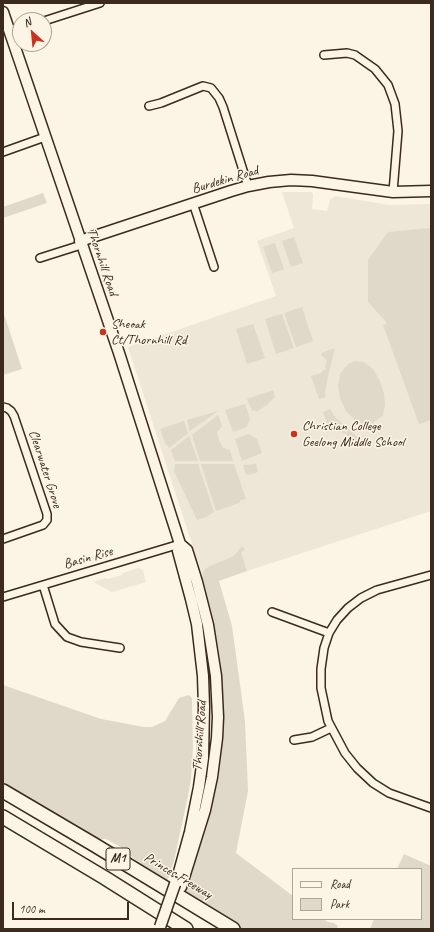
<!DOCTYPE html>
<html>
<head>
<meta charset="utf-8">
<style>
	body { margin:0 }
	#map { position:relative; width:434px; height:932px; overflow:hidden; background:#fcf5e5; font-family:Caveat,sans-serif }
	canvas { display:block }
	.frame { position:absolute; inset:0; border:4px solid #3b2a1e; pointer-events:none }
	.legend { position:absolute; left:292px; top:868px; width:130px; height:52px; box-sizing:border-box; background:#fcf5e5; border:1px solid #afa495; margin:0; padding:5px 7px; list-style:none; font-size:12px; color:#3b2a1e }
	.legend li { display:flex; align-items:center; gap:8px; height:20px }
	.legend b { width:20px; border:1px solid #afa495 }
	.north { position:absolute; left:12px; top:12px; width:40px; height:40px; box-sizing:border-box; background:#fcf5e5; border:1px solid #afa495; border-radius:50%; rotate:333deg; font-size:11px; font-weight:700; line-height:16px; text-align:center; color:#3b2a1e }
	.north::after { content:''; display:block; margin:auto; width:14px; height:18px; background:#c8321e; clip-path:polygon(50% 0,100% 100%,50% 72%,0 100%) }
	.scale { position:absolute; left:12px; top:902px; width:117px; height:18px; box-sizing:border-box; border:2px solid #3b2a1e; border-top:0; padding-left:5px; font-size:12px; line-height:14px; white-space:nowrap; color:#3b2a1e; -webkit-text-stroke:3px #fcf5e5; paint-order:stroke }
</style>
</head>
<body>
<div id="map">
<canvas width="434" height="932"></canvas>
<div class="frame"></div>
<ul class="legend">
<li><b style="height:5px;background:#fcf5e5"></b>Road</li>
<li><b style="height:11px;background:#e0d8c8"></b>Park</li>
</ul>
<div class="north">N</div>
<div class="scale">100 m</div>
</div>
<script>
const c = document.querySelector('canvas').getContext('2d');
c.lineJoin = 'round';
function fillPath(path, color) {
  c.fillStyle = color;
  c.fill(path, 'evenodd');
}
function shape(rows) {
  const path = new Path2D();
  for (const r of rows) {
    path.moveTo(r[0], r[1]);
    for (let i = 2; i < r.length; i += 2) path.lineTo(r[i], r[i + 1]);
  }
  return path;
}
function strokePath(path, color, width, dash) {
  c.strokeStyle = color;
  c.lineWidth = width;
  c.lineCap = dash ? 'butt' : 'round';
  c.setLineDash(dash || []);
  c.stroke(path);
}
function write(font, color, halo, rows, align = 'center') {
  c.font = font + ' Caveat,sans-serif';
  c.lineWidth = 3;
  c.setLineDash([]);
  c.textBaseline = 'middle';
  c.strokeStyle = halo;
  c.fillStyle = color;
  for (const [text, x, y, turn = 0] of rows) {
    c.save();
    c.translate(x, y);
    c.rotate((+turn || 0) * Math.PI / 180);
    c.textAlign = isNaN(turn) ? turn : align;
    if (halo) c.strokeText(text, 0, 0);
    c.fillText(text, 0, 0);
    c.restore();
  }
}
const built = shape([
	[282,192,312,192,313,195,312,209,321,210,327,211,330,200,335,196,389,205,431,204,431,511,247,571,244,561,202,575,128,347,276,296,257,241,294,228],
	[138,568,143,570,146,582,112,592,93,582,106,578,108,579,122,575,123,573]
]);
const green = shape([
	[43,193,47,203,3,218,3,207],
	[431,228,431,420,419,424,383,325,387,323,368,302,368,260,388,232],
	[294,237,303,263,291,267,282,241],
	[275,243,284,269,272,273,263,247],
	[302,307,313,341,296,347,284,313],
	[3,311,22,369,3,375],
	[282,314,294,348,276,354,265,319],
	[253,324,265,358,247,364,236,329],
	[335,348,328,376,325,393,326,397,319,399,311,376,321,373,322,371,326,369,325,366,327,361,324,357,322,356,321,353],
	[355,361,364,362,373,369,380,381,384,394,385,405,383,415,373,423,364,424,356,421,346,411,340,398,338,386,340,374,348,364],
	[273,390,275,397,267,405,256,412,255,410,252,411,247,399],
	[245,404,250,418,247,427,233,432,225,410],
	[330,409,335,417,363,442,351,446,350,444,352,439,351,437,347,436,346,433,344,434,341,431,339,432,335,429,330,432,323,412],
	[218,411,190,431,187,420],
	[218,415,222,426,217,432,219,440,223,448,230,450,233,461,200,461,192,435],
	[184,421,188,433,169,448,165,443,160,429],
	[249,434,257,439,262,453,242,461,235,439],
	[189,436,198,461,175,461,171,450],
	[175,464,198,464,214,512,206,517,197,520,174,471],
	[201,464,234,464,246,499,241,500,239,503,216,511],
	[256,464,258,472,249,475,246,474,243,466,244,465],
	[242,546,245,550,241,552,247,571,219,581,232,626,245,721,248,791,236,853,293,896,293,919,323,919,328,922,334,923,338,926,337,927,339,929,242,929,185,894,207,826,212,803,219,768,224,723,221,665,215,630,202,577,204,570,208,567,234,556],
	[3,685,101,719,144,727,152,727,165,721,179,698,189,695,191,697,192,699,193,748,191,779,188,796,174,861,167,882,133,858,126,850,106,839,100,839,3,782],
	[404,854,431,866,431,929,370,929,374,919,421,919,421,869,397,869]
]);
const street = shape([
	[44,21,100,3],
	[11,35,20,33],
	[324,55,347,53,355,55,375,69,388,85,395,104,398,131,393,192],
	[149,106,161,103,203,86,211,88,219,98,223,107,248,186],
	[3,152,45,137],
	[193,203,214,267],
	[40,258,81,245],
	[3,407,7,408,11,411,14,416,47,514,47,520,43,525,3,539],
	[431,575,377,590,361,598,348,608,337,620,329,633,324,648,321,669,321,688,328,721,345,753,357,768,373,783,389,793,431,808],
	[43,585,55,624,67,637,81,642,120,648],
	[3,597,180,544],
	[272,612,329,633],
	[294,740,312,737,331,728]
]);
const secondary = shape([
	[3,12,119,353,180,544,187,550,197,582,208,625,216,676,218,717,217,738,212,777,205,810,181,887],
	[80,241,231,191,248,186,269,182,291,180,312,181,393,192,431,191],
	[179,872,190,832,199,787,203,758,204,707,203,676,197,624,191,599,178,551,180,544]
]);
const highway = shape([
	[3,791,93,844,233,929],
	[3,817,105,878,186,929]
]);
const secondaryBridge = shape([
	[160,927,175,884]
]);
const markers = [
	[103,332,4,"#c8321e"],
	[294,434,4,"#c8321e"]
];
const shields = [
	[118,859,24]
];
const shieldNames = [
	["M1",118,859]
];
const streetNames = [
	["Burdekin Road",225,180,-16],
	["Thornhill Road",102,262,71],
	["Clearwater Grove",45,469,72],
	["Basin Rise",88,558,-16],
	["Thornhill Road",200,736,-86],
	["Princes Freeway",178,876,31]
];
const poiNames = [
	["Sheoak",111,324],
	["Ct/Thornhill Rd",111,340],
	["Christian College",302,426],
	["Geelong Middle School",302,442]
];
fillPath(built, '#eee6d6');
fillPath(green, '#e0d8c8');
strokePath(street, '#3b2a1e', 10);
strokePath(secondary, '#3b2a1e', 13);
strokePath(highway, '#3b2a1e', 16);
strokePath(street, '#fcf5e5', 7);
strokePath(secondary, '#fcf5e5', 10);
strokePath(highway, '#fcf5e5', 13);
strokePath(secondaryBridge, '#3b2a1e', 13, []);
strokePath(secondaryBridge, '#fcf5e5', 10);
for (const [x, y, r, color] of markers) {
  const dot = new Path2D();
  dot.arc(x, y, r, 0, 2 * Math.PI);
  c.fillStyle = color;
  c.fill(dot);
  strokePath(dot, '#fcf5e5', 1.5);
}
for (const [x, y, w] of shields) {
  const box = new Path2D();
  box.roundRect(x - w / 2, y - 11, w, 22, 3);
  c.fillStyle = '#fcf5e5';
  c.fill(box);
  strokePath(box, '#3b2a1e', 1);
}
write('bold 13px', '#3b2a1e', null, shieldNames);
write('14px', '#3b2a1e', '#fcf5e5', streetNames);
write('14px', '#3b2a1e', '#fcf5e5', poiNames, 'left');
</script>
</body>
</html>
